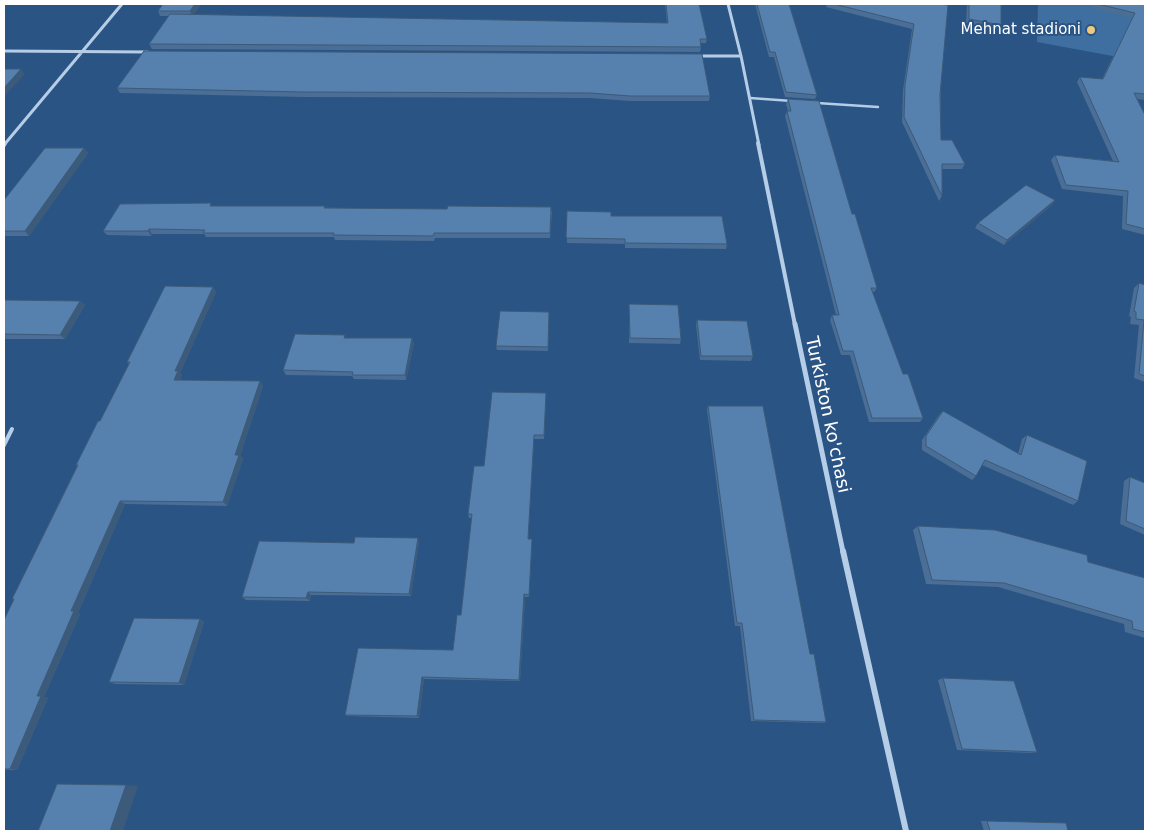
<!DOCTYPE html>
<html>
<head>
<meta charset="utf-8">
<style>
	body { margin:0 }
	#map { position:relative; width:1149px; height:835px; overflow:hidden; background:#2a5484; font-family:"DejaVu Sans",sans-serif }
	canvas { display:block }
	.frame { position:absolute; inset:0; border:5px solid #fff; pointer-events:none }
</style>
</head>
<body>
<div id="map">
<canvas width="1149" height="835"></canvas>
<div class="frame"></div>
</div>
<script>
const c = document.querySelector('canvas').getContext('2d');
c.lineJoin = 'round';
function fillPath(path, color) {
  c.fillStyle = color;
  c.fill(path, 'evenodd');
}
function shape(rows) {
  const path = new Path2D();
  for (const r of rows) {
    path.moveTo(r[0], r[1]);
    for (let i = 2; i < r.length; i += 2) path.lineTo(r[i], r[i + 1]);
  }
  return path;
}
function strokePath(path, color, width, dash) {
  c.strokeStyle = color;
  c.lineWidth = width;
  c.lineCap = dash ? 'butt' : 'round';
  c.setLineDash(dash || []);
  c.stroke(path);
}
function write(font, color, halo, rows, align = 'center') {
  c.font = font + ' "DejaVu Sans",sans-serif';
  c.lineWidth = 4;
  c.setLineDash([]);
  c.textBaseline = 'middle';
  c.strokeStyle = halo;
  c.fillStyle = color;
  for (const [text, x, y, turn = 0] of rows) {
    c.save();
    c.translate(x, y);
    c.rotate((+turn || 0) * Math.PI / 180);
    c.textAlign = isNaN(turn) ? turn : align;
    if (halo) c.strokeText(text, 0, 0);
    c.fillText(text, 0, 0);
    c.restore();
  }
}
const green = shape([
	[1038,4,1145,4,1145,62,1037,42]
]);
const laneFar1 = shape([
	[750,98,792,101],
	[817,103,878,107]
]);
const lane = shape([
	[4,445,12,429]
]);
const streetFar3 = shape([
	[728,4,741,56,759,145],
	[4,51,148,52],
	[697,56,741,56],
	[4,145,122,4]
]);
const streetFar2 = shape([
	[758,143,795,325],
	[4,145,5,143]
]);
const streetFar1 = shape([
	[795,324,843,552]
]);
const street = shape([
	[843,551,906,831]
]);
const wall = shape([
	[163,4,201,4,193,15,667,23,665,4,699,4,707,39,706,43,701,43,701,47,700,52,152,49,149,44,169,16,160,16,158,11],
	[755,4,789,4,817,95,815,99,785,97,774,57,769,57],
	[827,4,940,4,941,140,965,164,962,169,942,169,942,196,939,201,902,122,903,90,912,29,826,7],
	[967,4,1001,4,1001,25,998,29,966,24],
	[1094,4,1145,4,1145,100,1137,99,1145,115,1145,235,1122,229,1123,196,1062,189,1051,160,1055,155,1113,161,1077,82,1080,77,1102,79,1132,18,1092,8],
	[144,51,710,96,709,101,630,101,590,98,303,97,120,93,117,88],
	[788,99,852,214,877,288,874,292,872,292,903,374,923,418,920,422,869,422,850,355,841,355,830,320,832,315,836,315,785,116,787,111,788,111,786,104],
	[84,148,88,153,29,236,4,236,4,200],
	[1055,200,1052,205,1004,245,975,228,978,223],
	[212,206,552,211,550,238,435,238,434,241,335,240,334,237,206,237,204,234,152,234,151,236,107,235,103,231],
	[567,211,611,216,727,244,726,249,625,248,625,244,567,243],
	[1139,283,1145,285,1145,382,1134,378,1139,325,1130,324,1131,317,1129,316,1134,288],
	[213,287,216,292,180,373,182,375,180,380,260,381,263,386,240,456,243,459,227,506,125,504,78,613,80,614,44,697,48,698,17,770,4,770,4,620,14,599,12,599,77,466,76,465,100,421,129,364,127,362],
	[4,300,80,301,85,305,65,339,4,339],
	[629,304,681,339,680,344,629,343],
	[549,317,548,351,497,350,496,346],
	[697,320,753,356,751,361,700,360,696,325],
	[347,338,412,338,414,343,406,380,354,379,352,376,286,375,283,370],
	[546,393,544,439,534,439,528,539,532,539,532,542,529,597,525,597,520,681,424,679,419,718,348,716,345,715,453,650,461,615,472,518,469,518,468,514,484,466],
	[708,406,810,654,826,722,823,723,751,721,740,626,735,626,707,410],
	[943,411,1018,454,1022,439,1027,435,1078,501,1073,505,982,465,976,476,972,480,922,450,922,440,939,415],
	[1130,477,1145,483,1145,535,1120,524,1124,481],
	[918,526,1088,562,1145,578,1145,638,1125,632,1124,624,998,587,926,584,913,530],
	[419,542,411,596,311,595,310,601,246,600,242,597,354,543],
	[200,619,204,622,184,685,115,684,109,682],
	[943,678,1037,752,1031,753,957,750,938,680],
	[981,821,987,821,1068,831,984,831]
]);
const shadedWall = shape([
	[195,4,201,4,192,16,190,11],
	[21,69,25,74,4,97,4,88],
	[84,148,88,153,29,236,25,231],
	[1055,200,1052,205,1004,245,1007,240],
	[149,229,152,234,151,236,148,231],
	[213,287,216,292,180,373,182,375,178,384,174,380,175,371],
	[80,301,85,305,65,339,60,335],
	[412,338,414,343,406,380,405,375],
	[260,381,263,386,240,456,243,459,227,506,223,502,235,455],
	[534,435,534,439,528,542,528,539],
	[120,501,125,504,78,613,80,614,44,697,48,698,17,770,10,769,37,696,71,611],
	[418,538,419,542,411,596,409,594],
	[308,592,311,595,310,601,306,598],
	[524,594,525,597,520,681,519,680],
	[200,619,204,622,184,685,179,683],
	[422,677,424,679,419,718,417,716],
	[126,785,138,786,123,831,110,831]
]);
const building = shape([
	[163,4,195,4,190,11,158,11,163,4],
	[666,4,699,4,707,39,700,39,701,47,149,44,170,14,668,23,666,4],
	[757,4,789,4,817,95,786,92,775,52,770,52,757,4],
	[834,4,940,4,948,5,940,95,941,140,952,140,965,164,942,164,942,196,904,117,905,85,914,24,834,4],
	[969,4,1001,4,1001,25,969,19,969,4],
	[1098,4,1145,4,1145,94,1134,93,1145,115,1145,229,1126,224,1128,191,1066,185,1055,155,1119,162,1080,77,1103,79,1135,13,1098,4],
	[144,51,702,54,710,96,630,96,590,93,302,92,117,88,144,51],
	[4,69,21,69,4,88,4,69],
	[788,99,819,101,852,214,855,214,877,288,871,288,903,374,908,374,923,418,872,418,853,351,843,351,832,315,839,315,787,111,791,111,788,99],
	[45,148,84,148,25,231,4,231,4,200,45,148],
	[1026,185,1055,200,1007,240,978,223,1026,185],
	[211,203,210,206,325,206,324,208,447,209,448,206,551,207,550,233,434,233,433,236,333,235,334,233,203,233,205,230,149,229,148,231,103,231,120,204,211,203],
	[567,211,611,212,611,216,722,216,727,244,625,243,625,239,566,238,567,211],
	[1139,283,1145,285,1145,376,1139,374,1144,320,1136,319,1136,312,1134,311,1139,283],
	[165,286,213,287,175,371,178,371,174,380,260,381,235,455,239,455,223,502,120,501,71,611,74,611,37,696,41,696,10,769,4,769,4,620,14,599,12,599,78,465,76,465,98,421,100,421,130,362,127,362,165,286],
	[4,300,80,301,60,335,4,334,4,300],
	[629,304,678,305,681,339,630,338,629,304],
	[500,311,549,312,548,347,496,346,500,311],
	[697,320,747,321,753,356,701,356,697,320],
	[295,334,345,335,344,338,412,338,405,375,352,375,353,372,283,370,295,334],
	[492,392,546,393,544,435,534,435,528,539,532,539,529,595,524,594,519,680,422,677,417,716,345,715,358,648,453,650,457,615,461,615,472,514,468,514,474,466,484,466,492,392],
	[708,406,763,406,810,654,814,654,826,722,754,720,742,623,737,623,708,406],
	[943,411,1021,455,1027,435,1087,461,1078,501,985,460,976,476,926,446,926,436,943,411],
	[1130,477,1145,483,1145,529,1126,521,1130,477],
	[918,526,995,530,1087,555,1088,562,1145,578,1145,632,1133,629,1132,621,1004,583,932,580,918,526],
	[355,537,418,538,409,594,308,592,306,598,242,597,259,541,354,543,355,537],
	[134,618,200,619,179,683,109,682,134,618],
	[943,678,1014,681,1037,752,962,749,943,678],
	[57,784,126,785,110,831,38,831,57,784],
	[987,821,1066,823,1068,831,990,831,987,821]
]);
const markers = [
	[1091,30,5,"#edca7d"]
];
const farPoinames = [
	["Mehnat stadioni",1081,30]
];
const streetNames = [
	["Turkiston ko'chasi",827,415,78]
];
fillPath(green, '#3f6ea0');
strokePath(laneFar1, '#b5cde7', 2.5);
strokePath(lane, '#b5cde7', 4);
strokePath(streetFar3, '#b5cde7', 3);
strokePath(streetFar2, '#b5cde7', 4);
strokePath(streetFar1, '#b5cde7', 5);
strokePath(street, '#b5cde7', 6);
fillPath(wall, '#4a6e95');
fillPath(shadedWall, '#3c5a79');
fillPath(building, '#5680ad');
strokePath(building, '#3c5a79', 1);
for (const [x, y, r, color] of markers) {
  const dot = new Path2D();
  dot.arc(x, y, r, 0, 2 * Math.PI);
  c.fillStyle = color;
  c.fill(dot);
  strokePath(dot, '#2a5484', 2);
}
write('15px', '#fff', '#2a5484', farPoinames, 'right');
write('18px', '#fff', '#2a5484', streetNames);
</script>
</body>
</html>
